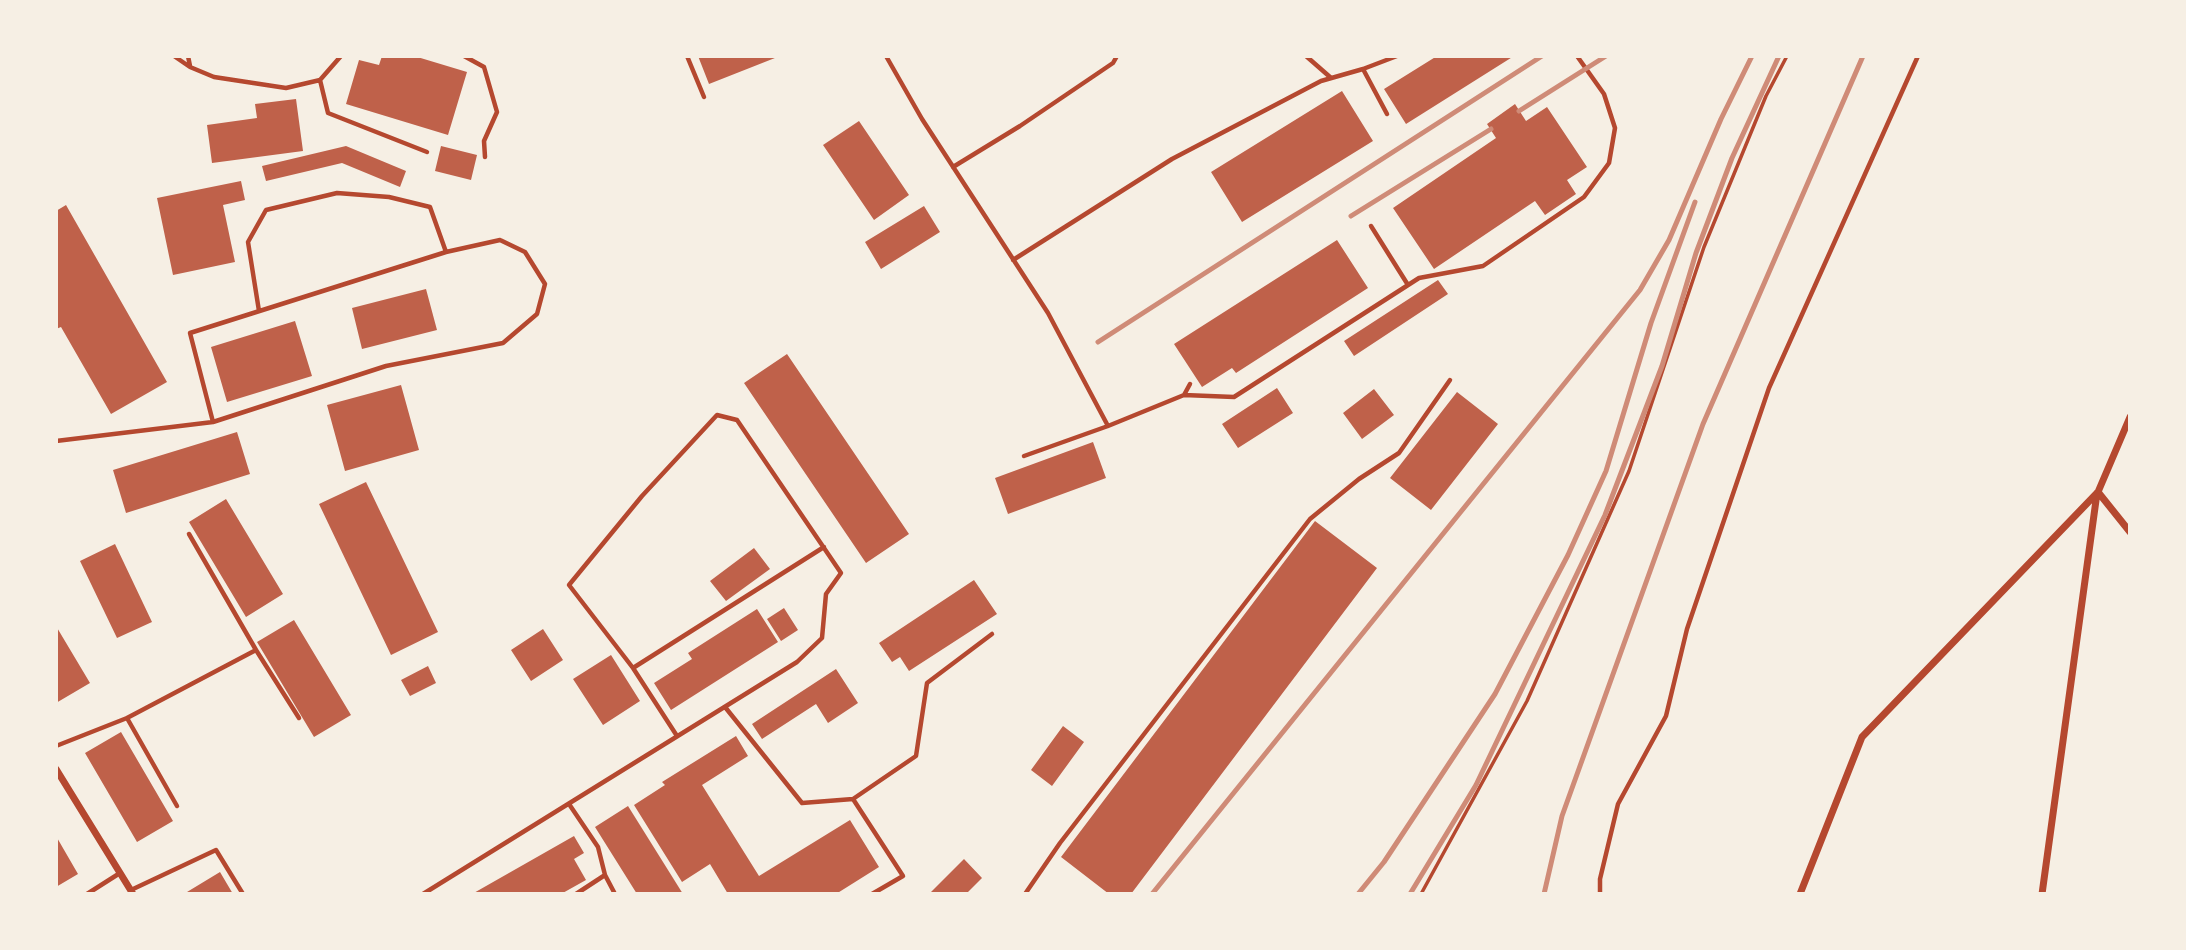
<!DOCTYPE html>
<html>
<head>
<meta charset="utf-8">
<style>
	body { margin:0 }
	#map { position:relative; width:2186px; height:950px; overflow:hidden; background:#f6efe4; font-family:"Fira Sans",sans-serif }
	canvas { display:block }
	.frame { position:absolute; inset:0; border:58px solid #f6efe4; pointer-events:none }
</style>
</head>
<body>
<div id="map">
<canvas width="2186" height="950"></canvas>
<div class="frame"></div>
</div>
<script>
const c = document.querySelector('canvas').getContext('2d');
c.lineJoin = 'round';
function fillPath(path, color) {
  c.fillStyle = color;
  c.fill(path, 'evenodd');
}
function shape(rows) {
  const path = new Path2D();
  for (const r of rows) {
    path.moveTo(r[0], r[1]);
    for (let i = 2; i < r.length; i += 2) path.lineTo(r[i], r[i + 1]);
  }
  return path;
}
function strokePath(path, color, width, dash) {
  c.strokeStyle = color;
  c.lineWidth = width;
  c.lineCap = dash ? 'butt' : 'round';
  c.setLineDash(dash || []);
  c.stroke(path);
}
const building = shape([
	[382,56,414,56,467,72,448,135,346,104,359,60,379,65],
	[698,56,780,56,709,84],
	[1437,56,1514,56,1406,124,1384,89],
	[1342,91,1373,141,1242,222,1211,172],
	[296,99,303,151,212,163,207,125,257,118,255,104],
	[1515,104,1526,121,1547,107,1587,167,1567,180,1576,194,1545,215,1535,201,1434,269,1393,208,1496,138,1487,124],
	[859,121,909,195,874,220,823,145],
	[346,146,406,171,400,187,342,163,266,181,262,166],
	[441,146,477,155,471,180,435,171],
	[241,181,245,200,223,205,235,262,173,275,157,198],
	[66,205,167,382,111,414,61,327,56,329,56,211],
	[924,206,940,232,881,269,865,242],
	[1337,240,1368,288,1236,373,1232,368,1202,387,1174,344],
	[1438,280,1448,294,1354,356,1344,341],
	[426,289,437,330,362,349,352,308],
	[295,321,312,376,227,402,211,347],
	[787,354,909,534,866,563,744,383],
	[401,385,419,450,345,471,327,405],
	[1277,388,1293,413,1238,448,1222,424],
	[1374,389,1394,415,1362,439,1343,413],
	[1457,392,1498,424,1431,510,1390,478],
	[237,432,250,474,126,513,113,470],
	[1093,442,1106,478,1008,514,995,478],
	[366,482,438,632,391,655,319,504],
	[226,499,283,594,246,617,189,522],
	[1315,521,1377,568,1131,894,1109,894,1061,857],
	[115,544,152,622,117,638,80,561],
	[754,548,770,569,726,601,710,581],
	[974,580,997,614,909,671,900,657,892,662,879,643],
	[784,608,798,630,781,641,767,619],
	[757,609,778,642,671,710,654,683,692,659,688,653],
	[294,620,351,715,314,737,257,642],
	[56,626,90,683,56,703],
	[543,629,563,660,531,681,511,650],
	[611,655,640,701,603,725,573,679],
	[428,666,436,683,410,696,401,680],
	[836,669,858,703,828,723,816,704,762,739,752,724],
	[1063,726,1084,742,1052,786,1031,770],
	[121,732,173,821,137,842,85,753],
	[736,736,748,756,702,785,759,876,850,820,879,867,836,894,728,894,710,864,682,882,634,805,665,785,662,782],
	[628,806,683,894,637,894,595,827],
	[56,836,78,874,56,887],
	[574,836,584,853,574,859,586,880,561,894,472,894],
	[964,859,982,878,966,894,929,894],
	[220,872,233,894,188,894,187,892]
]);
const path = shape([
	[1421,894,1527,701,1629,471,1704,247,1766,96,1787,56]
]);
const service = shape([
	[174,56,190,67,214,77,286,88,320,80],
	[188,56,190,66],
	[341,56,320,80,328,113,427,152],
	[464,56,484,67,497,112,484,141,485,157],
	[687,56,704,97],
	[886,56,922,119,1048,313,1108,426,1184,395,1190,384],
	[1306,56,1330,77],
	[1363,69,1397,56],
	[953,167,1020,126,1113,63,1117,56],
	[1371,226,1408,285],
	[500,240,525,252,545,284,537,314,503,343,386,366,213,422,190,333,446,252,500,240],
	[1013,260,1172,159,1321,81,1363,69,1387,114],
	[259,311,248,242,266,210,337,193,389,197,430,207,446,252],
	[1184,395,1234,397,1419,278,1483,266,1584,197,1609,163,1615,128,1604,94,1577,56],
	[56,441,213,422],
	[1024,456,1108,426],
	[256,650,299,718],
	[633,668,824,547],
	[725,707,802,803,853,799,903,876,872,894],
	[127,718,177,806],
	[56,746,127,718,256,650,189,534],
	[853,799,916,756,927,683,992,634],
	[569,804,598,847,605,875],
	[131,890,216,850,243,894],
	[87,894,120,873],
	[423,894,797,662,822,638,826,594,841,573,737,420,717,415,642,496,569,585,633,668,677,736],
	[576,894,605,875,615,894],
	[1025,894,1060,843,1310,519,1359,479,1399,453,1450,380],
	[1600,894,1600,879,1618,804,1666,716,1687,629,1769,388,1918,56]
]);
const minor = shape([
	[2098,492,2130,532],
	[56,769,133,894],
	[1800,894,1862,737,2098,492,2130,417],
	[2042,894,2097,493]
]);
const rail = shape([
	[1519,111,1606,56],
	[1351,216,1491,129],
	[1098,342,1542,56],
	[1152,894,1640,290,1669,240,1721,119,1752,56],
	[1358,894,1384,862,1495,694,1568,555,1606,471,1651,323,1695,202],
	[1410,894,1476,785,1605,515,1662,366,1696,253,1732,158,1779,56],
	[1544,894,1562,816,1703,424,1863,56]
]);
fillPath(building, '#bf614a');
strokePath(path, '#b5482f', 3.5);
strokePath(service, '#b5482f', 4.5);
strokePath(minor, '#b5482f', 7);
strokePath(rail, '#cf8b77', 5);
</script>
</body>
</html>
